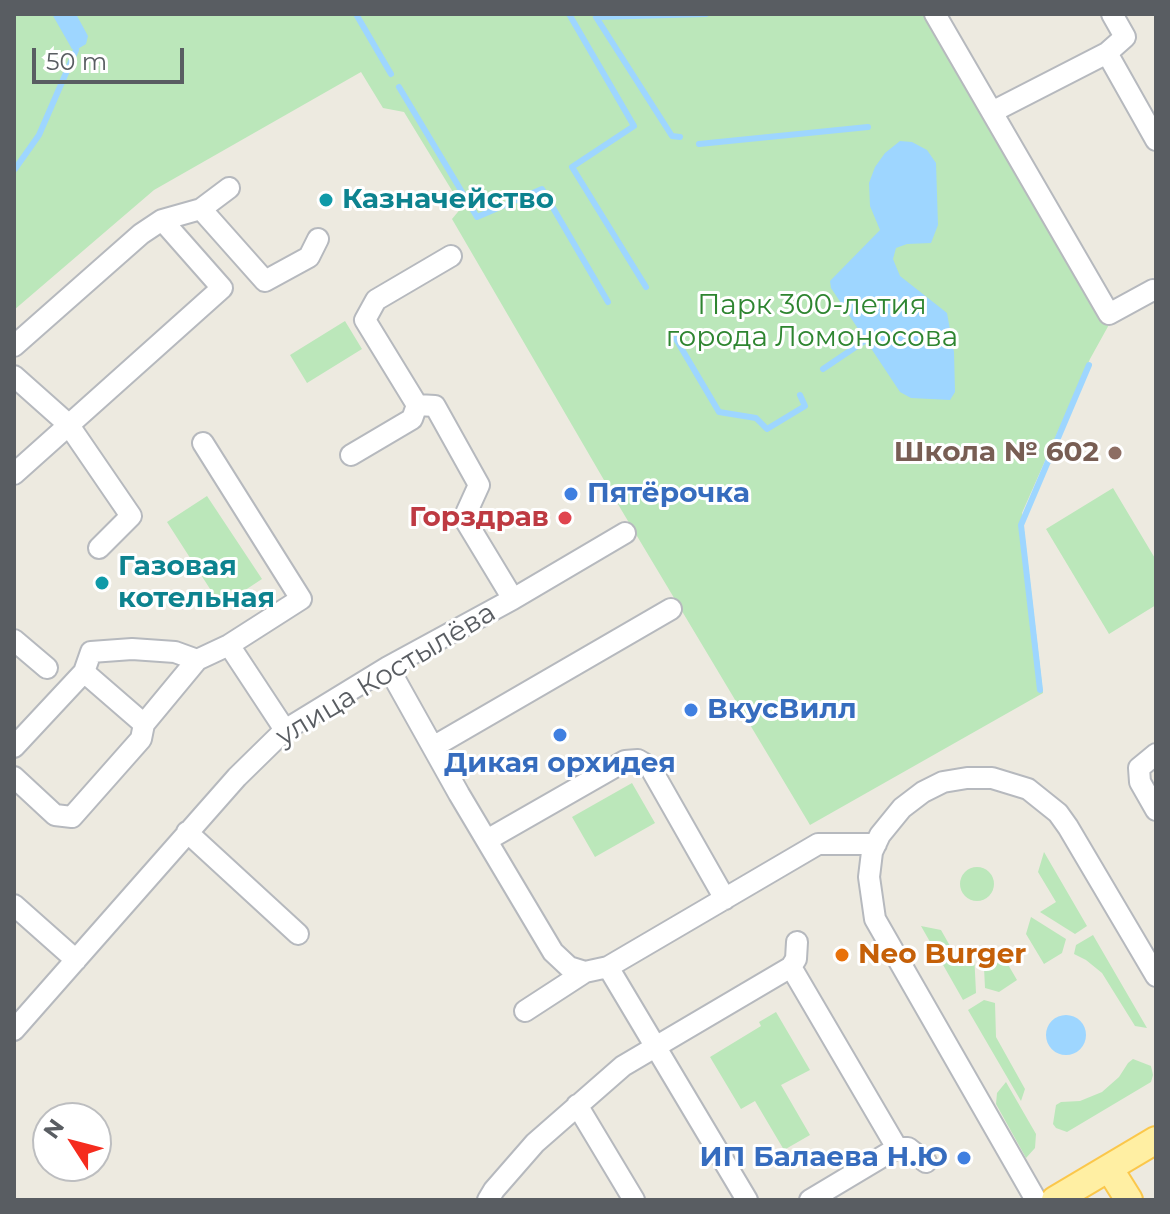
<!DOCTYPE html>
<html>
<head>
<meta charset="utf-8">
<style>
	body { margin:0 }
	#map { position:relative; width:1170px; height:1214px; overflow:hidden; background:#edeae0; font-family:Montserrat,sans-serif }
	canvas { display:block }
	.frame { position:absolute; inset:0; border:16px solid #595d62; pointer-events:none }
	.north { position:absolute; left:32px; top:1102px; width:80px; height:80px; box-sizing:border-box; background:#fff; border:2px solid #bdbec0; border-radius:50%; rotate:306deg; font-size:22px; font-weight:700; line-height:32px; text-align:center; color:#595d62 }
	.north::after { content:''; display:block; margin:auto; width:28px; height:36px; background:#f52c1e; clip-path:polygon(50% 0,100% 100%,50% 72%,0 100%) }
	.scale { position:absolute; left:32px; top:48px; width:152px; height:36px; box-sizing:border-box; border:4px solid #595d62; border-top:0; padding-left:10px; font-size:24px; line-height:28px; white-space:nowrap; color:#595d62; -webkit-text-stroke:6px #fff; paint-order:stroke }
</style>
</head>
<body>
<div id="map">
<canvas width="1170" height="1214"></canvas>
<div class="frame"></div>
<div class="north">N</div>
<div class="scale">50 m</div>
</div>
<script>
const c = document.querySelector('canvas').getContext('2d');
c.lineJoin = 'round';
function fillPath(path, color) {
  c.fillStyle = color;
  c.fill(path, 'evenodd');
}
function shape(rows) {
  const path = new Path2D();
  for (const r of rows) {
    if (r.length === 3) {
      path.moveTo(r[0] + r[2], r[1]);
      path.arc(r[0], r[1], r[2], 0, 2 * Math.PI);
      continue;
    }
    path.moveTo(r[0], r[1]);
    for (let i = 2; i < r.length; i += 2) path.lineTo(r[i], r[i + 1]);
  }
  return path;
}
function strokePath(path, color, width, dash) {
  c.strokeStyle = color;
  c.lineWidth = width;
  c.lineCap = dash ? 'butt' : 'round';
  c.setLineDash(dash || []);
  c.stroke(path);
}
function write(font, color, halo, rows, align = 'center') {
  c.font = font + ' Montserrat,sans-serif';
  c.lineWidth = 6;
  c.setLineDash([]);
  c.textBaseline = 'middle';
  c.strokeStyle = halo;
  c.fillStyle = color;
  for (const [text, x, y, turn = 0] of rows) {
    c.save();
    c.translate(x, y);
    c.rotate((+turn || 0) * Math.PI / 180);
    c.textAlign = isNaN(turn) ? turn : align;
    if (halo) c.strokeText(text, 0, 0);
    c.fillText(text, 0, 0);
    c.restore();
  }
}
const green = shape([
	[14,14,932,14,1111,321,1090,359,1022,513,1043,693,810,825,622,511,452,219,462,207,404,112,383,108,361,72,154,190,14,310],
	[345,321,362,349,307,383,290,355],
	[1113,488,1156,560,1156,605,1109,634,1046,529],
	[207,496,262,579,221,606,167,522],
	[632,783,655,823,595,857,572,817],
	[1044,852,1087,926,1075,934,1040,912,1056,902,1038,872],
	[977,884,17],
	[1031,917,1066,939,1062,953,1044,964,1026,934],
	[921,926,941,930,958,960,974,952,976,993,963,1000],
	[1093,935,1147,1028,1135,1026,1102,973,1086,960,1074,954,1076,945],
	[983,947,999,949,1017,980,999,992,985,988],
	[984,1000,995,1003,996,1037,1025,1089,1021,1101,968,1010],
	[776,1012,810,1070,781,1085,810,1135,784,1150,755,1101,741,1109,710,1057,761,1026,759,1022],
	[1133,1059,1151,1066,1153,1075,1151,1082,1067,1132,1056,1128,1053,1124,1056,1105,1061,1102,1080,1101,1102,1092,1119,1077,1128,1063],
	[1006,1082,1036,1134,1035,1148,1026,1158,996,1104,997,1093]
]);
const water = shape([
	[52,14,76,14,88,36,86,44,76,50,72,49],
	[900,141,912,142,927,150,936,163,938,225,931,243,907,244,896,248,893,259,900,276,947,313,954,352,955,392,950,400,911,398,900,392,831,288,830,281,880,230,870,206,869,183,875,167,885,153],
	[1066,1035,20]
]);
const stream = shape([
	[356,14,391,74],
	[569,14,634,126,572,167,646,287],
	[596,17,672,136,680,137],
	[596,17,706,14],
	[399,87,477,217,542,189,608,302],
	[699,144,868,127],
	[15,169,39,135,76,50],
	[673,334,719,412,756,418,767,429,805,406,800,395],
	[823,369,866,340],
	[1040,690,1021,525,1089,365]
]);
const minor = shape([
	[935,14,1109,314,1153,290],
	[1107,53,1156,140],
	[992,112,1107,53,1125,37,1112,14],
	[201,209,265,281,309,257,318,239],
	[451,256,376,300,365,320,417,405,435,406,479,485,464,518,513,599],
	[14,346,141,234,162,220,201,209,229,188],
	[14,376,68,424,131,516,99,548],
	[351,455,412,419,417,405],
	[14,474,222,288,162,220],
	[14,640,47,668],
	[229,645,285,730],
	[388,667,459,794,553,952,569,967,585,972,608,967,818,844,876,844],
	[84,672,144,724],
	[14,747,84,672,91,652,132,649,175,652,197,660],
	[433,747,671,609],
	[1156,754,1139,768,1140,782,1156,810],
	[14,777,55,815,72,817,141,739,144,724,197,660,229,645,301,599,203,443],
	[187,832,298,934],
	[487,840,625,761,638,760,650,767,725,899],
	[14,905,76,960],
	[608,967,747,1200],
	[791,967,897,1148],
	[525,1011,585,972],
	[14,1030,237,777,285,730,388,667,513,599,625,533],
	[577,1105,634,1200],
	[488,1200,494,1190,535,1143,623,1066,791,967,796,959,797,942],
	[810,1200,897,1148,908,1148,926,1162],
	[1036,1200,875,919,869,877,872,852,880,835,902,808,923,792,943,782,967,778,992,778,1028,789,1058,813,1068,827,1156,976]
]);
const major = shape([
	[1109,1168,1129,1200],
	[1055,1200,1156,1140]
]);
const markers = [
	[326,200,8,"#0f9aa8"],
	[1115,453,8,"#8d6e63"],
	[571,494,8,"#3f7fe0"],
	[565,518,8,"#e0444e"],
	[102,583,8,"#0f9aa8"],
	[691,710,8,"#3f7fe0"],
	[560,735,8,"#3f7fe0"],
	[842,955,8,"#e8710a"],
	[964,1158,8,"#3f7fe0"]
];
const cultureNames = [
	["Казначейство",342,200],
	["Газовая",118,567],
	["котельная",118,599]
];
const parkNames = [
	["Парк 300-летия",812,306],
	["города Ломоносова",812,338]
];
const educationNames = [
	["Школа № 602",1099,453]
];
const shopNames = [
	["Пятёрочка",587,494],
	["ВкусВилл",707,710],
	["Дикая орхидея",560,764,"center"],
	["ИП Балаева Н.Ю",948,1158,"right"]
];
const healthNames = [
	["Горздрав",549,518]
];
const streetNames = [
	["улица Костылёва",386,675,-31]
];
const foodNames = [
	["Neo Burger",858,955]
];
fillPath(green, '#bbe7ba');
fillPath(water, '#9ed6ff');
strokePath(stream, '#9ed6ff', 6);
strokePath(minor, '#b6b9be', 24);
strokePath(major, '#fbc74b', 30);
strokePath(minor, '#fff', 20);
strokePath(major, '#ffefa3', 26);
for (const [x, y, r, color] of markers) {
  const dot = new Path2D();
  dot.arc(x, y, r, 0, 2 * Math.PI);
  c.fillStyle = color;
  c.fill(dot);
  strokePath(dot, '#fff', 3);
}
write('bold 28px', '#0d838f', '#fff', cultureNames, 'left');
write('28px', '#2e8530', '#fff', parkNames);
write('bold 28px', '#785e54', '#fff', educationNames, 'right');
write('bold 28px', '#366cbe', '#fff', shopNames, 'left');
write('bold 28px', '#be3a42', '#fff', healthNames, 'right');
write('28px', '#595d62', '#fff', streetNames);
write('bold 28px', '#c56008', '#fff', foodNames, 'left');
</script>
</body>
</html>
